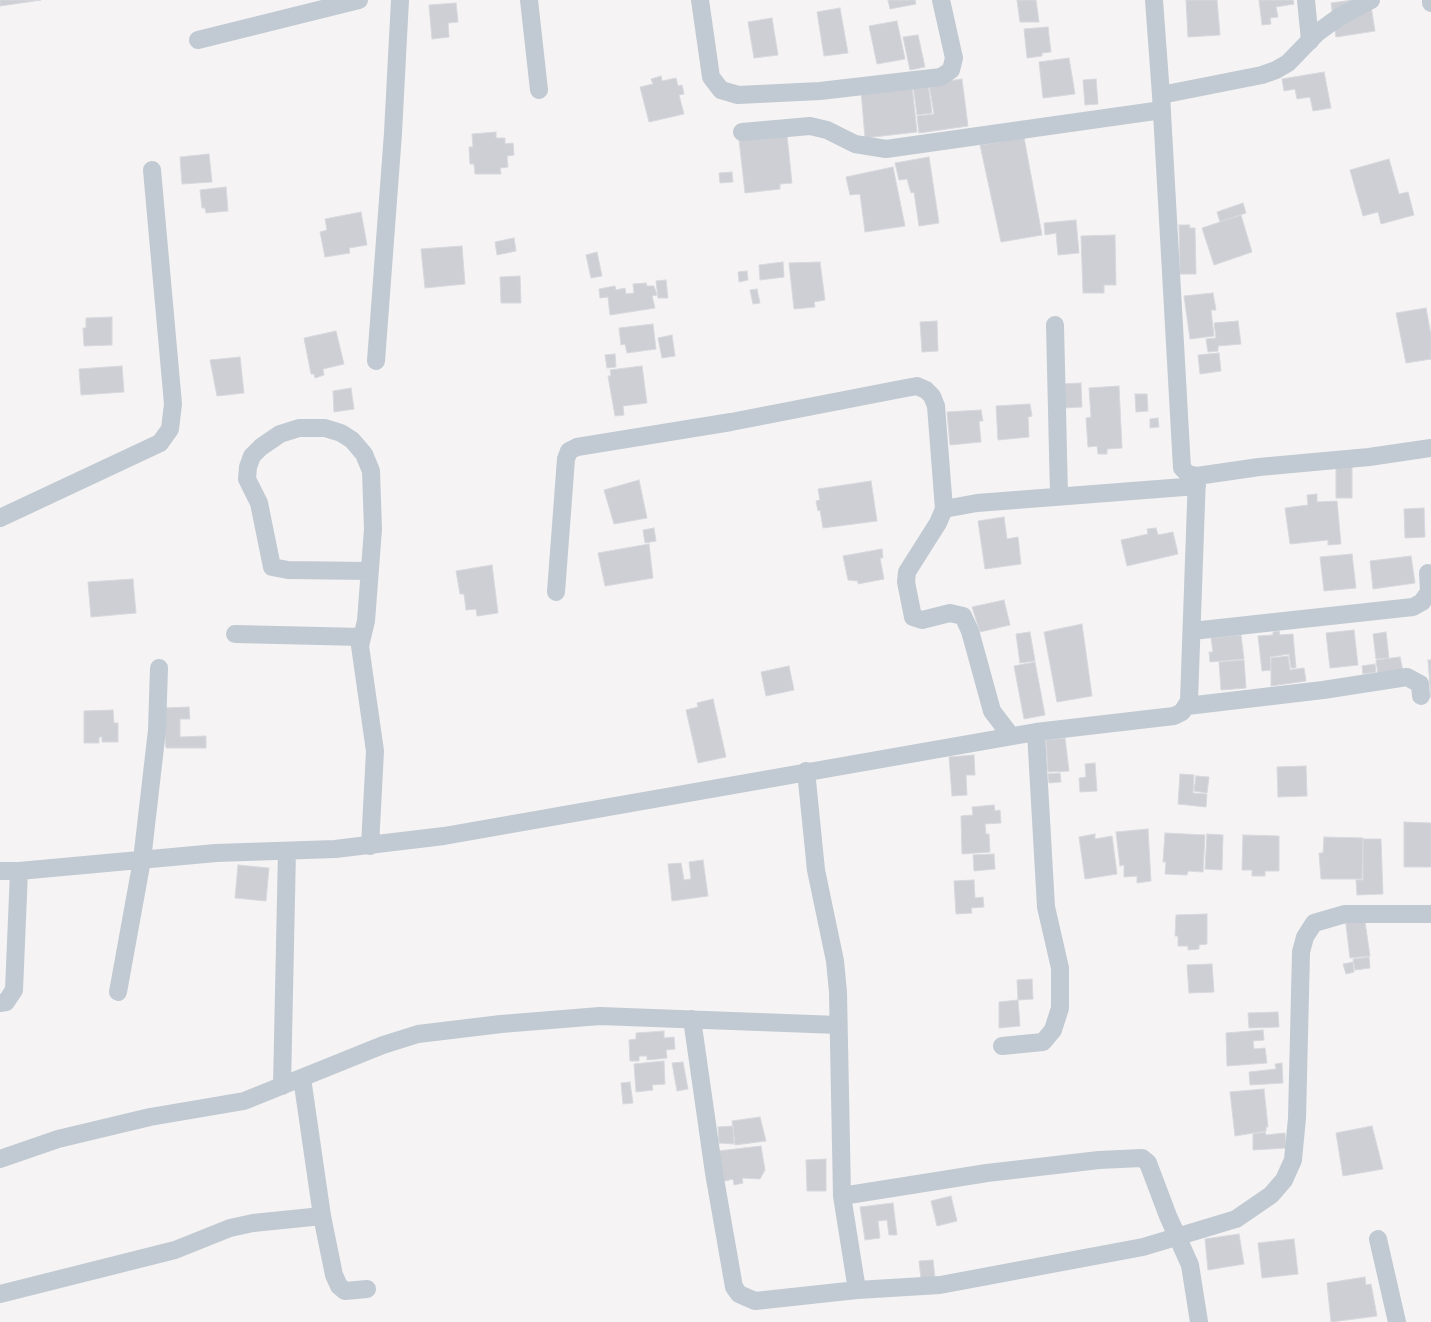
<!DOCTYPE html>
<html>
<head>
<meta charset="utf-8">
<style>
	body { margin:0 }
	canvas { display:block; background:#f5f3f3 }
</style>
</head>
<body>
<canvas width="1431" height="1322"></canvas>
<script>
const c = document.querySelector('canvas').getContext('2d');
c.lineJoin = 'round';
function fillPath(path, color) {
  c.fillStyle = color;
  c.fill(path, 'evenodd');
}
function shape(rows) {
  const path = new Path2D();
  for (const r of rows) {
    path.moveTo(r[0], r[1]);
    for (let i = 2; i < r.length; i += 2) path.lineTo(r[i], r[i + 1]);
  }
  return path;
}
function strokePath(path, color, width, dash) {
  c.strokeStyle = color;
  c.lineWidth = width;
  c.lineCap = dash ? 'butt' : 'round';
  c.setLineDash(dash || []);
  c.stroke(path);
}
const building = shape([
	[0,0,41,0,0,6,0,0],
	[888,0,915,0,916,4,890,9,888,0],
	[1017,0,1036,0,1039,22,1020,22,1017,0],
	[1186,0,1217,0,1220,35,1188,37,1186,0],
	[1259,0,1293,0,1294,4,1276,7,1278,17,1270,18,1271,24,1262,25,1259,0],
	[1353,0,1370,0,1375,31,1336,37,1331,3,1353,0],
	[456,3,458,22,448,23,449,37,432,39,429,5,456,3],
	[840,8,848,53,824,56,817,12,840,8],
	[772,18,778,55,754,58,748,22,772,18],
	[897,21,905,59,877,64,869,26,897,21],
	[1048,27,1051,52,1042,53,1042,56,1027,58,1024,29,1048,27],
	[918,35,925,67,910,70,903,37,918,35],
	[1069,58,1075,94,1043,98,1039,62,1069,58],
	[1324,72,1331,108,1313,111,1310,97,1297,99,1295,89,1284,91,1282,79,1324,72],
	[661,76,662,81,676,78,678,86,682,85,684,94,679,95,684,114,649,122,640,87,653,84,651,79,661,76],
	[962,79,968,126,919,133,917,116,934,114,929,84,962,79],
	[1096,79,1098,104,1085,105,1083,80,1096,79],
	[928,83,932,113,917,115,913,85,928,83],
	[912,86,917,132,865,138,861,91,912,86],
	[496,132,496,138,505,138,505,144,513,143,514,155,507,156,508,167,500,168,501,174,475,174,474,164,470,164,469,147,473,147,472,134,496,132],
	[1023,132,1042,235,1001,242,980,145,999,142,1023,132],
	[787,135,792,183,780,184,780,189,745,193,739,140,787,135],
	[209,154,212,182,182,184,180,157,209,154],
	[929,157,939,223,919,226,914,192,911,193,907,179,899,180,895,163,929,157],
	[1389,159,1399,194,1408,192,1414,215,1381,224,1378,212,1363,216,1350,170,1389,159],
	[893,167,905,226,865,232,860,194,850,195,846,177,893,167],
	[732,172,733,182,720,183,719,173,732,172],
	[226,187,228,211,206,213,205,208,202,208,200,190,226,187],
	[1243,203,1246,213,1220,222,1217,212,1243,203],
	[361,212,367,245,349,248,350,253,325,257,320,232,327,230,325,219,361,212],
	[1241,215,1252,252,1214,265,1202,228,1241,215],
	[1076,220,1079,253,1058,255,1056,233,1045,235,1044,223,1076,220],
	[1179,225,1190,225,1189,228,1195,228,1196,274,1180,274,1179,225],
	[1115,235,1116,285,1104,285,1104,293,1083,293,1081,236,1115,235],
	[514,238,516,251,497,255,495,242,514,238],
	[462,246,465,284,425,288,421,249,462,246],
	[597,252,602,276,591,278,586,255,597,252],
	[783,262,784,277,760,280,759,265,783,262],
	[820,262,825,300,814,302,815,307,794,309,789,263,820,262],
	[747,271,748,280,739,282,738,272,747,271],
	[520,276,521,303,501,303,500,277,520,276],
	[666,280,668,298,658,298,656,281,666,280],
	[646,283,647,286,654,286,657,295,652,296,655,308,610,315,608,297,600,298,599,289,615,286,616,290,625,288,626,294,634,293,633,284,646,283],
	[757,289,760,303,753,304,750,290,757,289],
	[1213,293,1216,310,1211,310,1214,336,1190,339,1184,296,1213,293],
	[1426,308,1431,335,1431,359,1406,363,1396,313,1426,308],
	[112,317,112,345,84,346,83,328,86,328,86,318,112,317],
	[937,321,938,351,922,352,920,322,937,321],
	[1238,321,1241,344,1218,346,1218,351,1208,352,1206,339,1216,338,1214,323,1238,321],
	[653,324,656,349,627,353,625,344,621,345,619,328,653,324],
	[336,331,344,364,323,369,324,375,315,378,314,374,311,374,304,338,336,331],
	[672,335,675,356,662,358,658,338,672,335],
	[1219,353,1221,371,1200,374,1198,355,1219,353],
	[615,354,616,367,607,368,605,355,615,354],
	[240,357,244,393,217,396,210,360,240,357],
	[122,366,124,392,81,395,79,369,122,366],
	[642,366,647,403,623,406,624,415,615,416,608,376,611,376,610,370,642,366],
	[1081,383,1082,407,1063,408,1062,384,1081,383],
	[1119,386,1122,448,1107,449,1107,454,1098,454,1097,446,1088,447,1086,418,1091,417,1089,388,1119,386],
	[351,388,354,409,334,412,333,391,351,388],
	[1135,394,1147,394,1148,411,1136,412,1135,394],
	[1030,404,1032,416,1028,417,1029,437,998,440,996,406,1030,404],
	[981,410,983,421,979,421,981,442,950,445,947,412,981,410],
	[1158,418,1159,427,1150,428,1150,419,1158,418],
	[1336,466,1352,466,1352,498,1336,498,1336,466],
	[639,480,647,518,614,524,604,490,639,480],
	[871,481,877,521,823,528,820,510,818,511,816,501,820,500,818,489,871,481],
	[1317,494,1317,502,1337,501,1341,544,1328,545,1328,540,1290,544,1285,508,1308,505,1307,495,1317,494],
	[1424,508,1425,537,1405,538,1404,509,1424,508],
	[1004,517,1007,539,1018,537,1021,564,985,569,978,521,1004,517],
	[654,528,656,541,645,543,643,530,654,528],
	[1156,528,1158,535,1173,532,1178,554,1127,566,1121,540,1148,534,1147,529,1156,528],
	[649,544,653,578,605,586,598,553,649,544],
	[882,549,883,558,880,558,884,579,858,584,858,581,848,580,843,556,882,549],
	[1352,554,1356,588,1324,591,1320,557,1352,554],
	[1411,556,1415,583,1373,589,1370,561,1411,556],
	[492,565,498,613,477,616,476,609,466,610,464,594,460,594,456,571,492,565],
	[133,579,136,613,91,617,88,582,133,579],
	[1004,600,1010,625,980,632,972,607,1004,600],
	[1082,624,1092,696,1057,702,1044,632,1082,624],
	[1354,630,1358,665,1330,668,1326,633,1354,630],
	[1279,631,1280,635,1293,634,1296,668,1291,668,1289,654,1270,657,1271,670,1262,671,1258,636,1273,635,1273,632,1279,631],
	[1030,632,1035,661,1020,663,1016,634,1030,632],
	[1386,632,1389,658,1376,659,1373,634,1386,632],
	[1241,635,1244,659,1210,662,1209,652,1213,652,1211,638,1241,635],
	[1288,656,1290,670,1304,668,1306,681,1271,686,1271,658,1288,656],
	[1400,657,1403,671,1378,674,1376,660,1400,657],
	[1244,660,1246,688,1221,690,1219,662,1244,660],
	[1428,660,1431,660,1431,698,1428,660],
	[1035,662,1045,715,1024,719,1014,666,1035,662],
	[1375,664,1376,672,1363,674,1362,666,1375,664],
	[789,666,794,690,766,696,761,672,789,666],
	[713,699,726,757,698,763,686,710,698,707,697,703,713,699],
	[189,707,190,719,180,719,180,737,206,736,206,748,166,748,163,708,189,707],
	[113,710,114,723,118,723,118,742,102,742,102,737,99,737,99,743,84,743,84,711,113,710],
	[1065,738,1069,771,1048,772,1046,740,1065,738],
	[974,755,975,775,966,775,967,795,952,796,949,757,974,755],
	[1095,763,1097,791,1080,792,1079,778,1086,777,1085,764,1095,763],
	[1306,766,1307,796,1278,797,1277,767,1306,766],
	[1060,773,1061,782,1049,783,1048,774,1060,773],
	[1180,774,1194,775,1193,793,1207,794,1206,807,1178,804,1180,774],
	[1196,776,1209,777,1207,793,1194,791,1196,776],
	[994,805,995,811,1000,810,1001,823,985,824,986,834,989,834,990,852,962,854,961,816,973,815,972,807,994,805],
	[1404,822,1431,823,1431,867,1404,867,1404,822],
	[1148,829,1151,881,1137,883,1137,876,1124,877,1124,865,1120,866,1116,832,1148,829],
	[1165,833,1205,835,1203,872,1188,871,1187,875,1165,874,1166,862,1163,862,1165,833],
	[1095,834,1095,839,1112,836,1117,874,1085,879,1079,837,1095,834],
	[1207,834,1223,835,1222,870,1205,869,1207,834],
	[1243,835,1279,836,1279,871,1265,871,1265,876,1252,876,1252,870,1242,870,1243,835],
	[1324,837,1363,838,1362,879,1321,879,1319,853,1323,853,1324,837],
	[1363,839,1381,839,1383,894,1357,895,1356,880,1363,880,1363,839],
	[994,854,995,869,974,871,973,855,994,854],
	[703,860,708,896,672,901,668,864,681,863,684,880,691,879,689,862,703,860],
	[238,865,269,868,266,901,235,898,238,865],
	[974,880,975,898,983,897,984,907,971,908,972,913,956,914,954,881,974,880],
	[1207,914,1207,944,1199,945,1199,949,1188,950,1188,946,1178,946,1178,936,1175,936,1176,915,1207,914],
	[1364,915,1370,956,1350,958,1345,917,1364,915],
	[1369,957,1370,968,1355,970,1353,959,1369,957],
	[1353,962,1354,972,1346,974,1343,964,1353,962],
	[1212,964,1214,992,1189,993,1187,965,1212,964],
	[1032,979,1033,999,1018,1000,1017,980,1032,979],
	[1018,1000,1020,1026,999,1028,999,1002,1018,1000],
	[1278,1012,1279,1027,1249,1028,1248,1013,1278,1012],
	[1263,1030,1264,1040,1253,1041,1254,1049,1265,1048,1267,1063,1227,1066,1226,1033,1263,1030],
	[664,1031,664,1038,674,1037,675,1049,666,1050,667,1058,647,1060,647,1056,639,1056,639,1061,630,1061,629,1040,636,1039,636,1033,664,1031],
	[664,1061,665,1084,652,1085,653,1090,636,1092,634,1064,664,1061],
	[683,1062,688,1089,677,1091,672,1063,683,1062],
	[1282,1063,1283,1083,1250,1085,1249,1072,1276,1069,1275,1064,1282,1063],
	[630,1082,633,1103,623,1104,621,1083,630,1082],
	[1264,1089,1268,1127,1266,1127,1266,1131,1235,1136,1230,1092,1264,1089],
	[760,1117,766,1141,735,1145,732,1121,760,1117],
	[733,1126,734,1144,719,1143,718,1127,733,1126],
	[1372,1126,1383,1169,1343,1176,1336,1133,1372,1126],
	[1265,1132,1266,1135,1285,1133,1286,1148,1253,1150,1253,1134,1265,1132],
	[761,1146,765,1170,760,1179,742,1178,743,1183,734,1185,733,1179,721,1182,718,1151,761,1146],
	[826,1159,826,1191,807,1191,806,1160,826,1159],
	[951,1196,957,1221,937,1226,931,1201,951,1196],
	[893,1203,897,1235,889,1235,887,1220,878,1221,880,1238,865,1240,860,1207,893,1203],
	[1239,1234,1244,1264,1208,1270,1205,1239,1239,1234],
	[1294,1239,1298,1274,1262,1278,1258,1243,1294,1239],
	[933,1260,935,1278,921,1279,919,1261,933,1260],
	[1365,1277,1366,1285,1371,1284,1377,1316,1331,1322,1327,1283,1365,1277]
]);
const minor = shape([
	[529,0,539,90],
	[700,0,711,77,721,90,738,95,820,91,941,77,951,70,954,58,941,0],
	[1154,0,1161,95,1182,468,1188,474,1197,476,1259,467,1369,457,1431,448],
	[1306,0,1310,41],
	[1431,0,1431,3],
	[198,40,359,0],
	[1161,95,1262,75,1276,70,1288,63,1317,33,1339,17,1371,0],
	[742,132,810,126,827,130,855,144,886,149,1162,110],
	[1055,325,1059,496],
	[376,361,393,133,400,0],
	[944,509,938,523,907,572,906,582,913,617,922,620,950,613,963,616,970,631,992,711,1011,736],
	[0,518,160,443,170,429,173,404,152,170],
	[369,571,288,570,272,567,259,503,247,479,248,467,252,456,261,447,280,434,299,428,325,428,341,433,352,440,364,454,371,471,373,529,366,621,360,646,375,751,370,846],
	[556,592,566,459,569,451,577,447,731,422,906,388,917,386,926,390,932,396,936,406,944,509,977,503,1197,486],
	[1192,631,1413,607,1422,602,1429,592,1428,573],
	[235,634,362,637],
	[1187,706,1323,690,1407,677,1420,684,1421,696],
	[806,771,816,870,835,961,838,992,842,1196,857,1290],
	[0,871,19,871,216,853,335,849,444,836,1036,732,1174,716,1182,712,1189,701,1197,476],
	[118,992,142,860,157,730,159,668],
	[0,1003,6,1002,14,990,19,871],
	[692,1019,714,1173,734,1287,739,1294,755,1301,857,1290,940,1285,1143,1247,1236,1219,1271,1195,1284,1180,1293,1160,1297,1118,1301,952,1305,937,1314,923,1345,914,1431,914],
	[1002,1046,1043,1042,1053,1030,1060,1008,1060,968,1046,907,1036,732],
	[302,1078,322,1216,334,1275,339,1286,345,1291,367,1289],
	[282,1086,287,851],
	[0,1159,58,1139,150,1117,244,1101,383,1045,418,1034,501,1024,600,1016,838,1025],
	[842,1196,987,1173,1099,1160,1142,1158,1148,1163,1168,1216,1190,1265,1199,1322],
	[1378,1239,1397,1322],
	[0,1294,175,1250,230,1228,253,1223,322,1216]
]);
fillPath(building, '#cdcfd5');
strokePath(building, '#d7d9de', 1);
strokePath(minor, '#c1cad2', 18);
</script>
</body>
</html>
